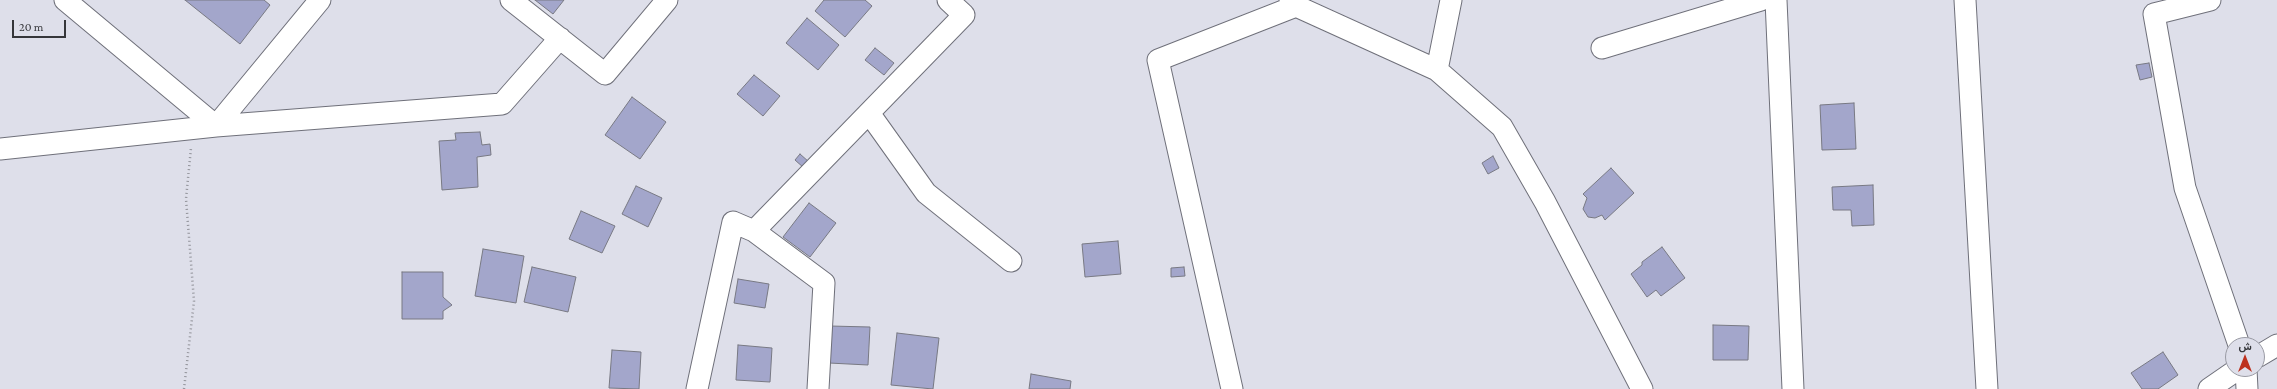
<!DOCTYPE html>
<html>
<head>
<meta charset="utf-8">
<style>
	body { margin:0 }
	#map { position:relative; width:2277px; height:389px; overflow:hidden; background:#dedfea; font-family:"Crimson Pro",Vazirmatn,serif }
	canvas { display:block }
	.north { position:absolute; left:2225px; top:337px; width:40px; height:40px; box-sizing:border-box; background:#dedfea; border:1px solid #9a9ba4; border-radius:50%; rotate:0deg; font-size:11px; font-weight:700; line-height:16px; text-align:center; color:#35363a }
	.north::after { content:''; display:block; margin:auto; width:14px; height:18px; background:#bd311e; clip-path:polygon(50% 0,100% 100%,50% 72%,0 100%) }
	.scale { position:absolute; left:12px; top:20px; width:54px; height:18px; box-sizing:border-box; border:2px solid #35363a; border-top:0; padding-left:5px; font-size:12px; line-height:14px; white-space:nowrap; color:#35363a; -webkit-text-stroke:3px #dedfea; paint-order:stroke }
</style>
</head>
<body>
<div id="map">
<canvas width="2277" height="389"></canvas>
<div class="north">ش</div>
<div class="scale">20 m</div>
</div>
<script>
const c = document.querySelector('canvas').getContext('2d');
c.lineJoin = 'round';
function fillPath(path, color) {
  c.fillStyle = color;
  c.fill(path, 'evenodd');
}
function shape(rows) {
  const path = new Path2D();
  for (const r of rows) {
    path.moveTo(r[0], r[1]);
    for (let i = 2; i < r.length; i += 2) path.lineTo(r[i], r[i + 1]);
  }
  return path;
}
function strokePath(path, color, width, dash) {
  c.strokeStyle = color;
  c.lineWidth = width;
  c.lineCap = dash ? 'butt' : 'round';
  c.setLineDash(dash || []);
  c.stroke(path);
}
const building = shape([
	[185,0,264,0,270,5,240,44,185,0],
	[535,0,564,0,553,14,535,0],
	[824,0,865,0,872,6,845,37,815,11,824,0],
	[807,18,839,45,818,70,786,43,807,18],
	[875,48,894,63,884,75,865,60,875,48],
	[2149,63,2152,77,2140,80,2136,65,2149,63],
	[754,75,780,96,763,116,737,94,754,75],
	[632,97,666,122,640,159,605,135,632,97],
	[1854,103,1856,149,1822,150,1820,105,1854,103],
	[480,132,482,145,490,144,491,155,477,157,478,187,442,190,439,141,456,140,455,133,480,132],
	[800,154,809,162,804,168,795,160,800,154],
	[1493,156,1499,168,1488,174,1482,163,1493,156],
	[1611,168,1634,193,1605,220,1602,215,1595,218,1588,217,1583,209,1587,198,1583,194,1611,168],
	[1873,185,1874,225,1852,226,1851,210,1833,210,1832,187,1873,185],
	[636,186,662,198,648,227,622,214,636,186],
	[809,203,836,223,810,257,783,237,809,203],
	[581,211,615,226,602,253,569,239,581,211],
	[1118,241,1121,274,1085,277,1082,244,1118,241],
	[1662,247,1685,278,1661,296,1656,290,1647,297,1631,274,1642,265,1642,262,1662,247],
	[483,249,524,256,516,303,475,296,483,249],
	[532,267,576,277,568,312,524,302,532,267],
	[1184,267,1185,276,1171,277,1171,268,1184,267],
	[402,272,443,272,443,297,452,305,443,311,443,319,402,319,402,272],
	[738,279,769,284,765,308,734,303,738,279],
	[1713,325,1749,326,1748,360,1713,360,1713,325],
	[830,326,870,327,868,365,829,363,830,326],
	[897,333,939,338,933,389,891,385,897,333],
	[738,345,772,348,770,382,736,380,738,345],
	[612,350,641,352,639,389,609,388,612,350],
	[2163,352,2178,375,2158,389,2142,389,2131,373,2163,352],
	[1031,374,1071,381,1070,389,1029,389,1031,374]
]);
const path = shape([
	[184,389,194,301,186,199,191,148]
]);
const street = shape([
	[65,0,216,126,320,0],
	[511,0,605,74,667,0],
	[1290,0,1296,6,1437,70,1502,127,1545,202,1642,389],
	[1776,0,1793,389],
	[1965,0,1987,389],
	[2210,0,2154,14,2185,188,2239,345],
	[1602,48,1761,0],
	[1437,70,1451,0],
	[869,113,926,193,1011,261],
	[0,149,216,126,502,104,560,38],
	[754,231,824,283,818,389],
	[2257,357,2277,345],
	[2246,369,2247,389],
	[697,389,733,222,754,231,964,15,948,0],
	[1232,389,1158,60,1296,6],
	[2209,389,2238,369]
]);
fillPath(building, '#a3a6cb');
strokePath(building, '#787983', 1);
strokePath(street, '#6f707a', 23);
strokePath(path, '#92939a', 2.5, [1, 3]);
strokePath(street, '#fff', 21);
</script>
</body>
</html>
